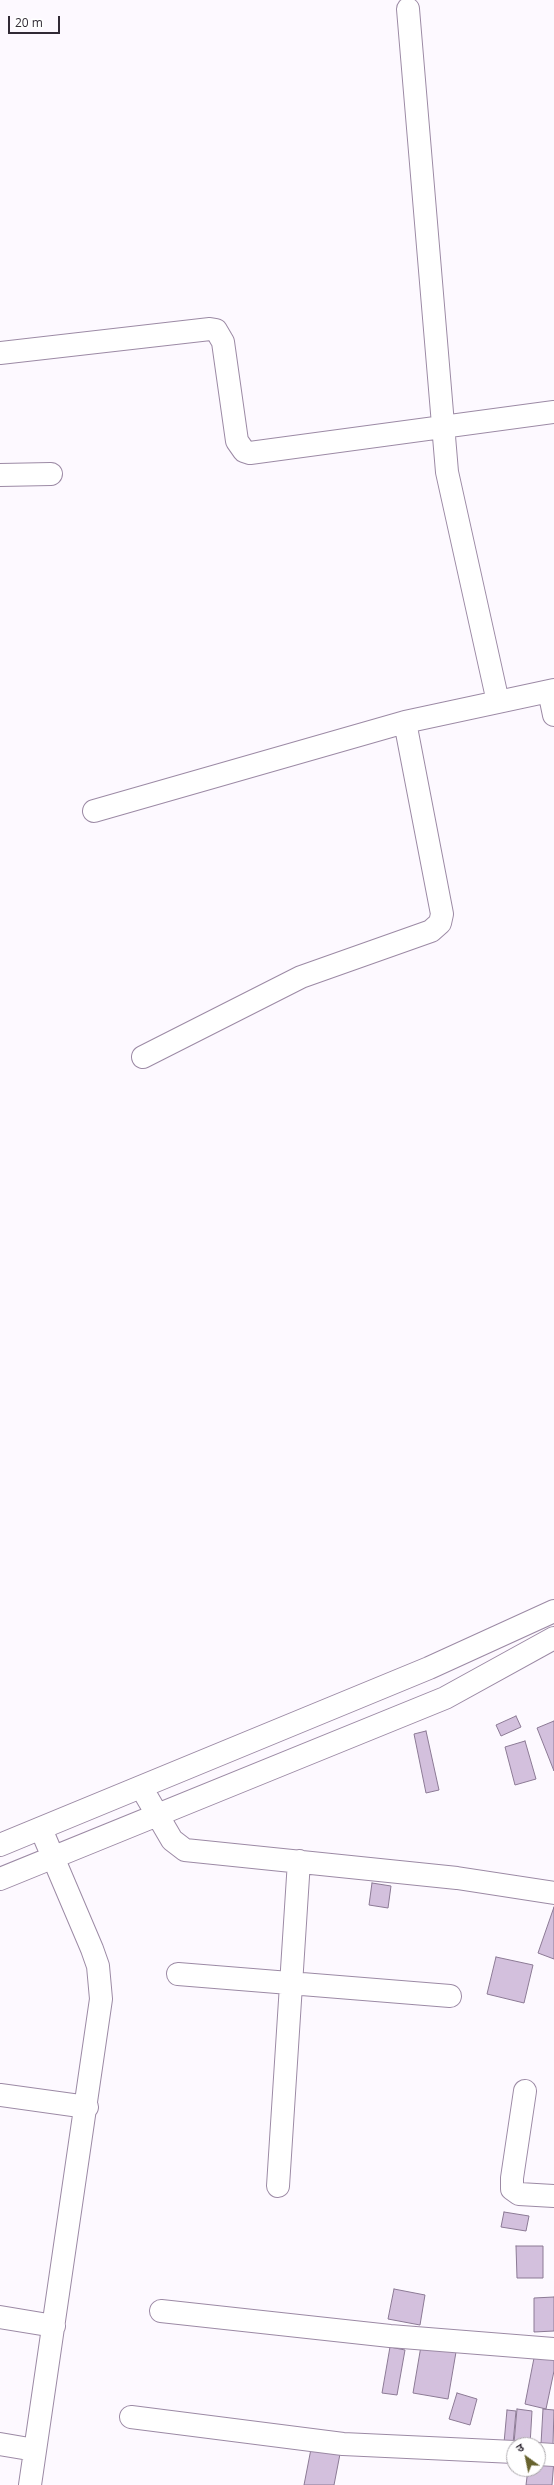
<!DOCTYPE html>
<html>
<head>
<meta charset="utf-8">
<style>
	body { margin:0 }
	#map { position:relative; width:554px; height:2485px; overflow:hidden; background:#fdf9ff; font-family:"Open Sans","Noto Sans Devanagari",sans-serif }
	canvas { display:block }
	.north { position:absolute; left:506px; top:2437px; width:40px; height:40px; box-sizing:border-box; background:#fff; border:1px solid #adaaae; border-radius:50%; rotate:327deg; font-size:11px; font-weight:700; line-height:16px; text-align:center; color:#312a35 }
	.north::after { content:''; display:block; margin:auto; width:14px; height:18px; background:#67632f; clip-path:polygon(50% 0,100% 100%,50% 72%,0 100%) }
	.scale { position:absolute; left:8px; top:16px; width:52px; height:18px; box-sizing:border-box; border:2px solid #312a35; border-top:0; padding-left:5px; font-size:12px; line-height:14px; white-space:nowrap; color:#312a35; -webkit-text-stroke:3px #fff; paint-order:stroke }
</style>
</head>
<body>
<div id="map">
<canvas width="554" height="2485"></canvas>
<div class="north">उ</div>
<div class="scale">20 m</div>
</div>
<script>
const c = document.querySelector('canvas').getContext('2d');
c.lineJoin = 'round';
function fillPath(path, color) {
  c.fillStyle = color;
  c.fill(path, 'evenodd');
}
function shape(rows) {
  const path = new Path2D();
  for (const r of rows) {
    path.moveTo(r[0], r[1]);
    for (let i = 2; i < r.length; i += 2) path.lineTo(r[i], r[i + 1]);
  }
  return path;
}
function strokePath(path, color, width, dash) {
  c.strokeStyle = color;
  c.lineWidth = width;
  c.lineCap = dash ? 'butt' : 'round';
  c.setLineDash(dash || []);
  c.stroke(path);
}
const building = shape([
	[516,1716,521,1727,501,1736,496,1725,516,1716],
	[554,1721,554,1771,537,1728,554,1721],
	[426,1731,439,1790,426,1793,414,1734,426,1731],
	[525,1741,536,1779,515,1785,505,1747,525,1741],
	[372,1883,391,1886,388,1908,369,1905,372,1883],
	[554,1907,554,1959,538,1953,554,1907],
	[496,1957,533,1965,524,2003,487,1994,496,1957],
	[504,2212,529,2216,526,2231,501,2227,504,2212],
	[516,2246,543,2246,543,2278,517,2278,516,2246],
	[394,2289,425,2295,420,2325,388,2319,394,2289],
	[554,2297,554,2331,534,2332,534,2298,554,2297],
	[421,2346,456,2352,448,2399,413,2393,421,2346],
	[390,2347,405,2350,397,2395,382,2393,390,2347],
	[535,2353,554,2357,554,2371,546,2409,525,2404,535,2353],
	[457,2393,477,2399,470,2425,449,2419,457,2393],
	[517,2409,532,2411,530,2445,514,2443,517,2409],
	[543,2409,554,2410,553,2444,541,2444,543,2409],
	[507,2410,516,2411,513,2444,504,2443,507,2410],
	[311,2449,340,2454,334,2485,304,2485,311,2449],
	[538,2458,554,2460,552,2485,526,2485,528,2469,538,2469,538,2458]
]);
const minor = shape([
	[408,9,447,472,498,702],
	[0,353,210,329,216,330,223,342,237,441,244,451,250,453,554,412],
	[0,475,51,474],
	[549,691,554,715],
	[94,811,405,722,554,690],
	[143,1057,301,977,431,931,440,923,442,914,405,722],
	[141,1787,172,1840,185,1850,457,1878,554,1893],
	[0,1845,429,1668,554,1611],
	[0,1879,445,1698,554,1638],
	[178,1974,450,1996],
	[525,2091,512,2178,512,2189,519,2194,554,2196],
	[0,2095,87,2107],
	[278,2186,299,1861],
	[161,2311,390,2336,554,2349],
	[0,2317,54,2326],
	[131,2417,343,2444,514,2452],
	[0,2444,35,2450],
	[538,2454,554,2455],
	[30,2485,101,1999,98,1966,92,1949,41,1829]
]);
fillPath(building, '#d3c0dd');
strokePath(building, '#8c7a95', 1);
strokePath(minor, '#9c8aa5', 24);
strokePath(minor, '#fff', 22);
</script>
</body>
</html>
